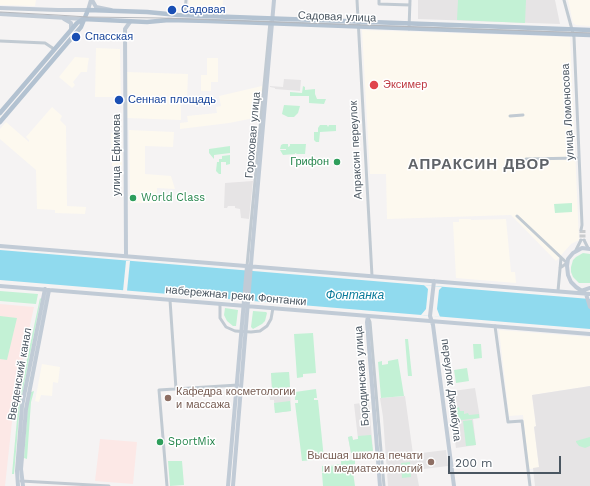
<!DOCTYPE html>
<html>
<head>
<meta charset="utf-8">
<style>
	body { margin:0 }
	#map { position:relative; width:590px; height:486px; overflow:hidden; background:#f5f3f3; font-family:"Work Sans",sans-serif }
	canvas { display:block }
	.scale { position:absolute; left:448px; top:456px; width:113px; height:18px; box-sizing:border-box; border:2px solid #4a5661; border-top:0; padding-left:5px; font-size:12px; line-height:14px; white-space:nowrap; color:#4a5661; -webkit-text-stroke:3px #fff; paint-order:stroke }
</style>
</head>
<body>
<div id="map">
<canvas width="590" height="486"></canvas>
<div class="scale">200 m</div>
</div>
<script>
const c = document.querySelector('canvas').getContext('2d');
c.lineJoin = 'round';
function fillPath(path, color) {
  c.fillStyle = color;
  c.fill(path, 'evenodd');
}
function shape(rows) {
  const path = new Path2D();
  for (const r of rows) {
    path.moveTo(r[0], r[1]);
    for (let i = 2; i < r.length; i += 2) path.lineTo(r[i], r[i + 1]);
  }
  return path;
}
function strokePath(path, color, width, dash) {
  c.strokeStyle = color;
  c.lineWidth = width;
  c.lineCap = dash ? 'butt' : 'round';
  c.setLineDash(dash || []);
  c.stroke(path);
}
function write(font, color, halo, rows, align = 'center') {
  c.font = font + ' "Work Sans",sans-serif';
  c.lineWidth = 3;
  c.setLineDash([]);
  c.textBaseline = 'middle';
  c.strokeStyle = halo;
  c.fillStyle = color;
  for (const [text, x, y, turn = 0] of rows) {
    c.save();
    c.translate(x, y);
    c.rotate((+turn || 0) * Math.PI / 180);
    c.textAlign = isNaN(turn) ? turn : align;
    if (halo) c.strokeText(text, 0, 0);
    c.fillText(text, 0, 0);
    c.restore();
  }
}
const commercial = shape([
	[0,0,36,0,35,6,0,5],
	[189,0,223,0,222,14,192,13,189,9],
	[568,0,590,0,590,26,576,25,573,23],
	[362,30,570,37,579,240,571,244,556,261,511,215,387,219,386,174,370,174],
	[96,48,120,49,121,97,95,97],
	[75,57,89,58,88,63,87,72,81,72,73,82,75,85,72,88,59,77],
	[207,58,218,58,218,82,211,82,211,91,201,91,201,75,207,75],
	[126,72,188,74,187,101,181,104,181,120,127,118],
	[262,86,259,117,229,123,180,129,180,123,188,122,187,116,217,113,216,107,221,106,219,96],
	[52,107,62,116,60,120,66,126,67,206,86,207,85,214,55,213,55,210,37,209,36,170,0,139,0,129,6,122,29,142,29,140,26,137],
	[129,130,174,132,173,147,145,146,145,174,171,176,175,189,157,188,157,203,130,203],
	[111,133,121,133,122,166,112,166],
	[459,219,471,219,471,220,506,219,511,272,515,272,516,283,456,278,453,222,459,222],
	[499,330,590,337,590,386,532,395,536,426,534,427,539,468,529,469,523,415,509,416],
	[42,364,60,367,58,383,53,382,52,396,41,395,39,402,35,401]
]);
const education = shape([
	[418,0,555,0,560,24,418,19],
	[284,79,301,80,300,91,275,89,275,88,270,87,270,86,283,87],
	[253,181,249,219,241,218,240,209,235,208,235,206,228,206,227,208,224,208,225,183],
	[289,372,291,411,275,413,274,400,270,400,269,392,272,392,271,373],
	[590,386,590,486,535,486,533,468,539,467,534,427,536,426,532,395],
	[475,388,480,418,473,419,476,445,456,448,448,393,453,392,453,391],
	[405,396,413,454,446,450,448,466,416,470,419,486,388,486,383,417,380,398],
	[369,402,373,451,351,453,348,437,352,436,353,440,358,439,354,404]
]);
const medical = shape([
	[0,304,34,307,15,394,5,486,0,486],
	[100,439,137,442,133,484,95,481]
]);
const green = shape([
	[458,0,526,0,525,23,457,20],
	[303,86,305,87,305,90,315,89,315,94,317,99,326,99,324,104,309,103,309,96,290,96,290,92,302,93],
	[284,105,300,106,298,113,294,117,288,117,282,114],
	[320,125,327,125,328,127,329,125,336,125,336,131,320,132,319,142,316,142,314,140,314,132,318,132,318,128],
	[283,144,288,144,288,147,290,146,290,144,306,144,305,154,297,154,295,153,295,154,283,155,280,150,286,150,286,149,280,149,281,145],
	[230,146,230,153,214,155,214,159,209,153,209,149],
	[230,155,230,164,226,165,226,162,221,162,221,174,219,174,216,171,217,162,219,162,219,159,222,159,222,156],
	[572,203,572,212,555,213,554,204],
	[583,253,590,254,590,283,579,283,573,277,571,272,571,267,573,260,576,257],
	[0,291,38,294,36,304,0,301],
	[40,298,41,299,20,405,14,474,12,474,19,397],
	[225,308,238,310,236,326,233,326,227,321,224,315],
	[253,311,266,312,267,313,265,321,262,324,253,329,251,327],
	[0,316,17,318,7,360,0,359],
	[313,333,316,373,303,374,303,377,297,378,294,334],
	[405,339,408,339,412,376,408,376],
	[473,344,481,344,482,358,474,359],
	[398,359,404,396,381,398,378,362,382,361,382,365,388,364,388,361],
	[467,368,469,381,456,383,454,370],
	[289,372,290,387,272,389,271,373],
	[316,389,317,398,314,398,314,400,318,400,324,459,302,461,295,403,298,403,298,400,295,400,295,392],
	[34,391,31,402,27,459,24,458,28,404,31,392],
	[452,398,453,402,455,402,456,408,459,407,460,411,464,411,464,414,468,413,469,415,479,414,479,418,453,421,449,399],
	[290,401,291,411,275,413,274,403],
	[472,420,476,445,466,446,463,421],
	[371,435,373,451,351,453,348,437,352,436,353,440,358,439,358,436],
	[590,437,590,446,585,448,579,446,576,442,576,441],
	[355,460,355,464,352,465,355,486,323,486,322,473,331,470,328,469,322,472,322,466,331,465,332,467,333,465,341,464,341,461],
	[168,461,182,461,184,485,170,486],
	[410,462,411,477,402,478,401,463]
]);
const water = shape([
	[0,250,590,299,590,329,0,280]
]);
const pier = shape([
	[126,261,130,261,127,291,123,291],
	[424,285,442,287,439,290,437,309,440,317,421,315,426,309,428,289]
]);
const streetTunnel = shape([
	[581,230,581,240],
	[584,230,584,240]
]);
const street = shape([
	[357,0,372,276],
	[379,0,379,4,410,5],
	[564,0,574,37,582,225,581,230],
	[185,15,186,0],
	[409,29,410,0],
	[0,41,45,43,54,49],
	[510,116,523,115],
	[526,159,579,158],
	[517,216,567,263,560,268],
	[584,240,588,248],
	[576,250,581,240],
	[247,266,270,22],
	[558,291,561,258],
	[170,300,176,389],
	[220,304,220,318,226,327,235,331,251,332,260,331,267,326,271,319,273,308],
	[368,317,370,322,384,486],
	[495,326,508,422,522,421,530,486],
	[21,481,109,486],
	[167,486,159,390,238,385]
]);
const secondary = shape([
	[92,0,96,7,111,10],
	[0,8,58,10,88,10,91,0],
	[0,14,83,19],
	[64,19,71,23,71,29],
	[0,246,590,294],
	[590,249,582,248,573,253,568,259,567,266,568,275,571,282,576,287,586,294,590,307],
	[126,256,125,29,130,22],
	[434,281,430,316,433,325,454,486],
	[0,286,590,334],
	[581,291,590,288],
	[368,316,367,322,380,486],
	[18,486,17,471,22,406,45,289],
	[23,486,21,469,26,409,49,290],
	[228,486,247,266],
	[233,486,252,252,274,0]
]);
const primary = shape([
	[83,19,147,22,169,20,209,21,590,35],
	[0,113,77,23,83,19],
	[0,122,81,27,88,10,147,12,178,15,590,30]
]);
const tram = shape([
	[0,12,57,15,88,17,161,18,590,33]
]);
const markers = [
	[172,10,5,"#1a4fb4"],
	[76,37,5,"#1a4fb4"],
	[374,85,5,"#e0444e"],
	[119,100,5,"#1a4fb4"],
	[337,162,4,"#2e9e5b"],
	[133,198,4,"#2e9e5b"],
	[168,398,4,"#8d6e63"],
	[160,442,4,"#2e9e5b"],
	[431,462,4,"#8d6e63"]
];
const transitNames = [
	["Садовая",181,10],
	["Спасская",85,37],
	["Сенная площадь",128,100]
];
const streetNames = [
	["Садовая улица",337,17,2],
	["улица Ломоносова",568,112,-93],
	["Гороховая улица",253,135,-85],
	["Апраксин переулок",356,150,-93],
	["улица Ефимова",117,155,-90],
	["набережная реки Фонтанки",236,296,5],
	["Введенский канал",20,374,-80],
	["Бородинская улица",362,376,-94],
	["переулок Джамбула",451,390,83]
];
const healthNames = [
	["Эксимер",383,85]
];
const leisureNames = [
	["Грифон",329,162,"right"],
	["World Class",141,198],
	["SportMix",168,442]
];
const educationNames = [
	["Кафедра косметологии",176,392],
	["и массажа",176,405],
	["Высшая школа печати",423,456,"right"],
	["и медиатехнологий",423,469,"right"]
];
const waterNames = [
	["Фонтанка",355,295]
];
const districtNames = [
	["АПРАКСИН ДВОР",479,165]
];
fillPath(commercial, '#fdf9ef');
fillPath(education, '#e6e4e5');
fillPath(medical, '#fce8e6');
fillPath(green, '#c3f1d5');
fillPath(water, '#90daee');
fillPath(pier, '#f5f3f3');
strokePath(streetTunnel, '#caccce', 3, [3, 1.5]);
strokePath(street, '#c1cad2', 3);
strokePath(secondary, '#c1cbd6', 4);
strokePath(primary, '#b3c2d1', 4.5);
strokePath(tram, '#b5b8bd', 1);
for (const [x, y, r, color] of markers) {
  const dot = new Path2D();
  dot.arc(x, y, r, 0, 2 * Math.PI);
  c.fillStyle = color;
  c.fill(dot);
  strokePath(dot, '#fff', 1.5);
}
write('11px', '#164399', '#fff', transitNames, 'left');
write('11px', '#4a5661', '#fff', streetNames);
write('11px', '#be3a42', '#fff', healthNames, 'left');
write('11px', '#27864d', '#fff', leisureNames, 'left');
write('11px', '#785e54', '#fff', educationNames, 'left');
write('italic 12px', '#0c7c9b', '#fff', waterNames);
c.letterSpacing = '1px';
write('bold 15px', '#5f6368', '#fff', districtNames);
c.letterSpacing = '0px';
</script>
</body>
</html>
